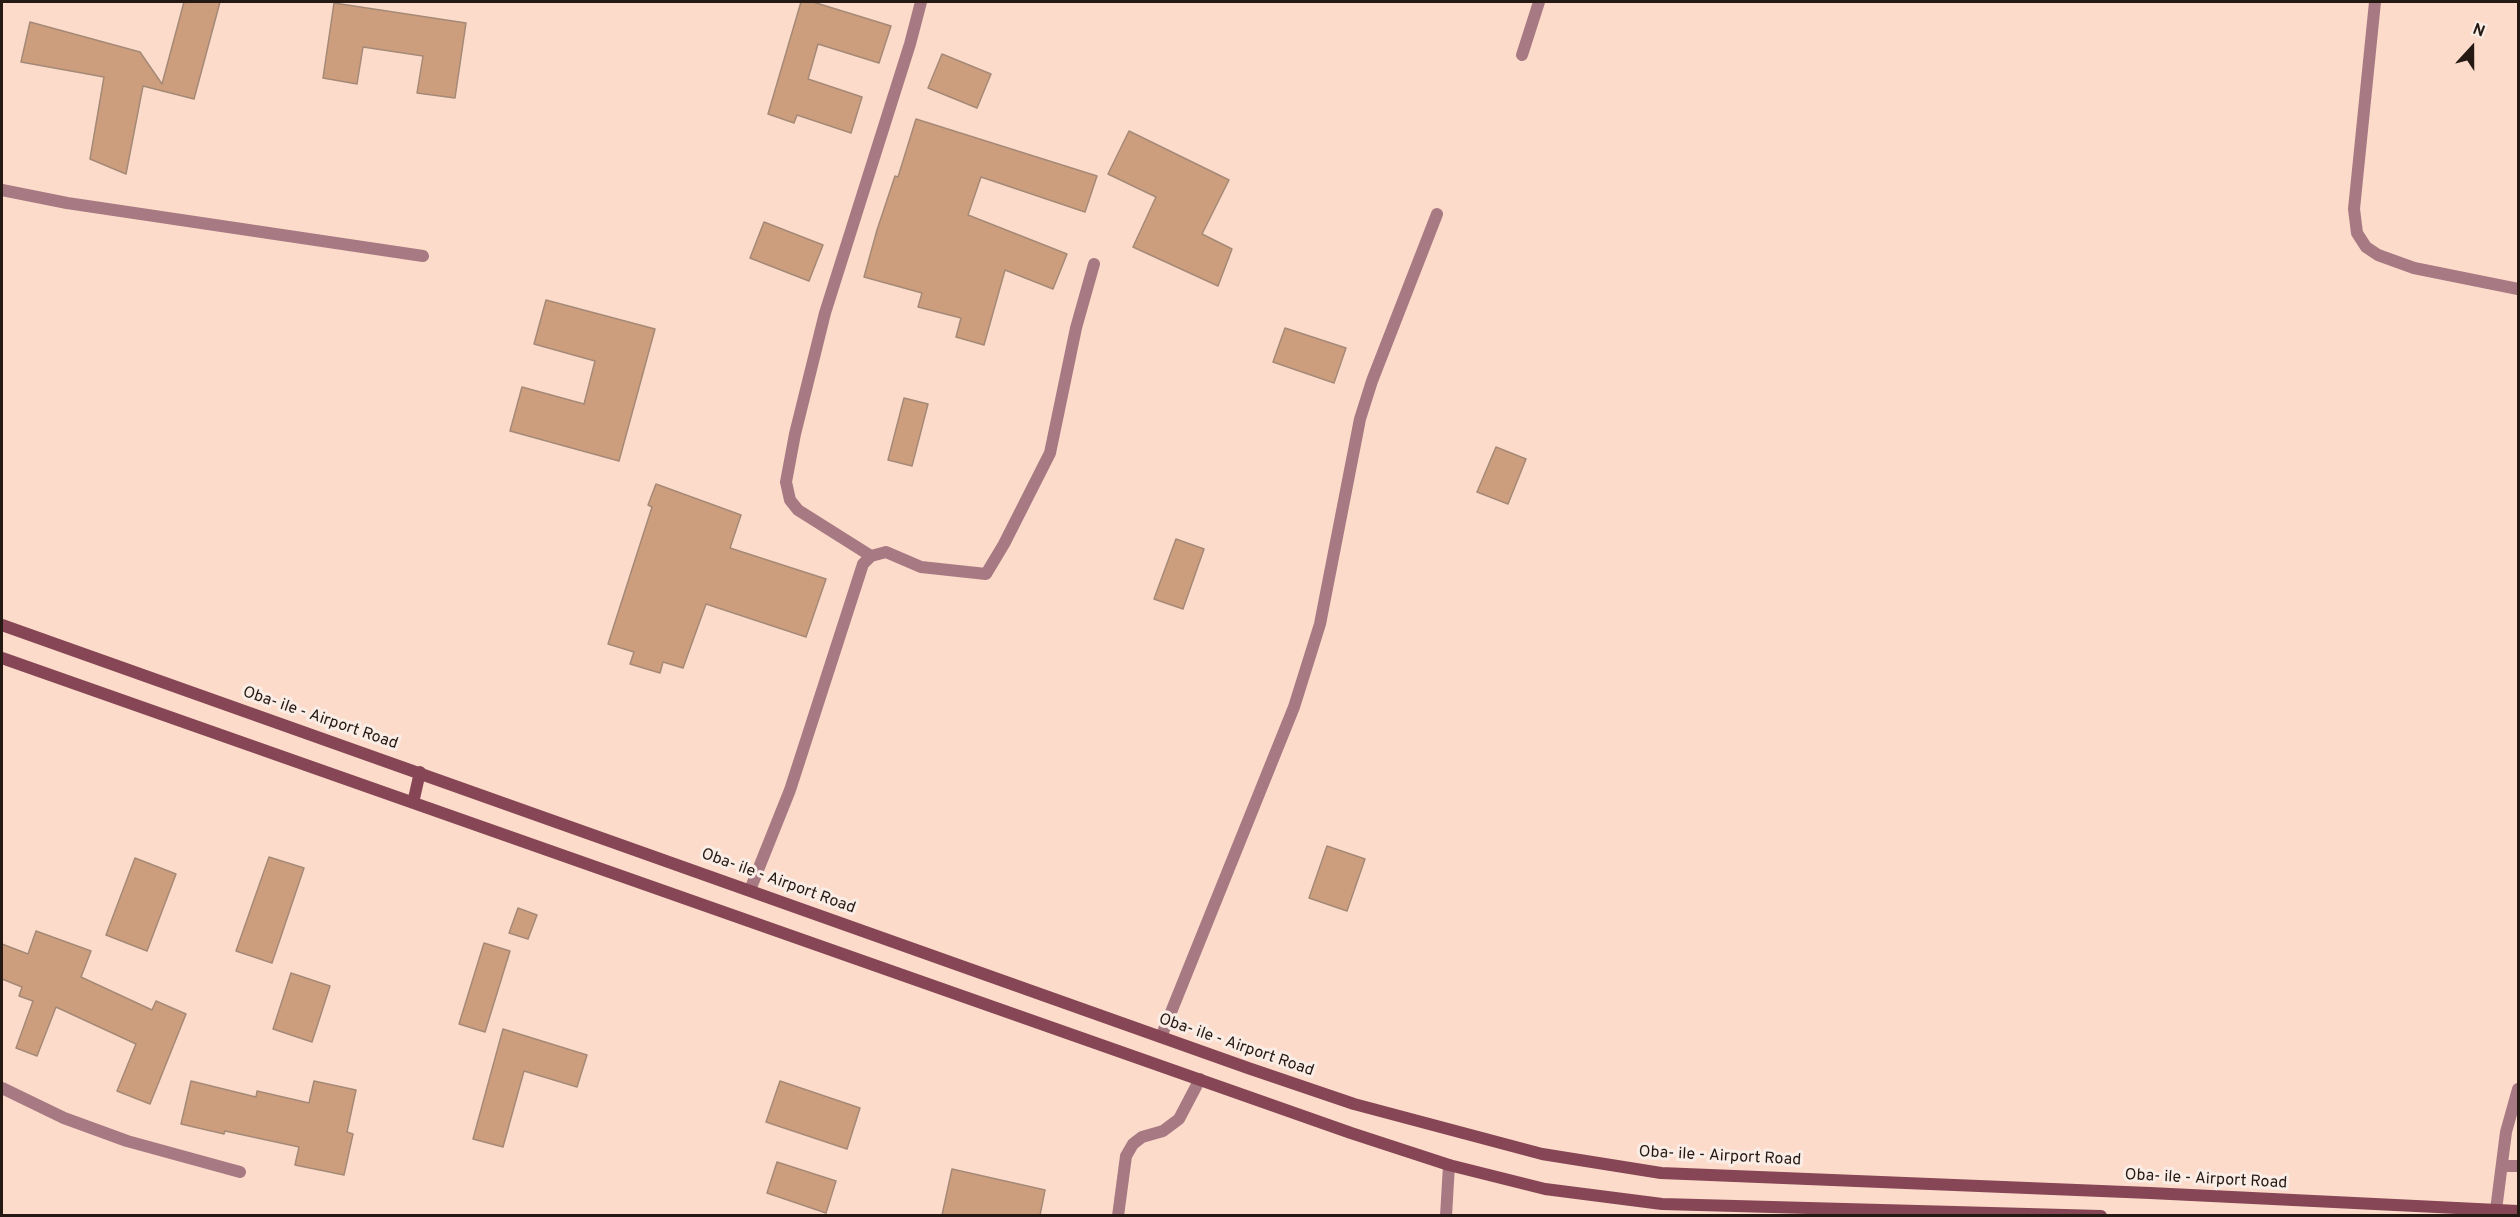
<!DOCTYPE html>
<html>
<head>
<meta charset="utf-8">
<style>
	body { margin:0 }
	#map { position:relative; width:2520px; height:1217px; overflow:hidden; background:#fcdbca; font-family:Overpass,sans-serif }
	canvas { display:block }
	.frame { position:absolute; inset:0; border:3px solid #241913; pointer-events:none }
	.north { position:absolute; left:2442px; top:18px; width:60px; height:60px; -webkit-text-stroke:4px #faede6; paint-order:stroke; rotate:21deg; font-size:16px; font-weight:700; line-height:24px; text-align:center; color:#241913 }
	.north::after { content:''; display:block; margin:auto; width:21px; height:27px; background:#241913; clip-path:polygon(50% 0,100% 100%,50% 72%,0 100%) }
</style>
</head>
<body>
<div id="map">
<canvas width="2520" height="1217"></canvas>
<div class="frame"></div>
<div class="north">N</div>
</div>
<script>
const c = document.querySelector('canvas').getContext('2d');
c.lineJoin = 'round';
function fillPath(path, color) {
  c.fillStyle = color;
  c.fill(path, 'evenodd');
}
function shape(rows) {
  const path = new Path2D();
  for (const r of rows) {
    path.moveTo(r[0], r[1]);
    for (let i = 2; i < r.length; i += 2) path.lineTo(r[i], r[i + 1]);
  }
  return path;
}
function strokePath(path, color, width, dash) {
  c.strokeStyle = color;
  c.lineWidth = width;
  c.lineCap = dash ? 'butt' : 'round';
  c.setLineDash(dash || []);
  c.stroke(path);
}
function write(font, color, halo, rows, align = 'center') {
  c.font = font + ' Overpass,sans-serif';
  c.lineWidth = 6;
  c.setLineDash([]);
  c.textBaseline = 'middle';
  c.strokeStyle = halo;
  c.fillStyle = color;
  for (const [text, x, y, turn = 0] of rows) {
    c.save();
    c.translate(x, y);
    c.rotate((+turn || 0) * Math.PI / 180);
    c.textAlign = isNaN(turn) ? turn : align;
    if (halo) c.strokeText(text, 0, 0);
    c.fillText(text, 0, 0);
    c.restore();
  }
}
const building = shape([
	[184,2,220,2,194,99,143,86,126,174,90,159,104,77,21,62,30,22,140,52,162,84,184,2],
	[801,2,813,2,891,26,879,63,818,44,808,79,862,97,851,133,797,115,794,123,768,114,801,2],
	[334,3,466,23,455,98,417,93,423,56,363,47,357,84,323,78,334,3],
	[942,54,991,74,977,108,928,88,942,54],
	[916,119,1097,176,1085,212,981,177,968,215,1067,254,1053,289,1005,270,984,345,956,337,961,318,918,307,922,293,864,277,877,230,895,176,898,177,916,119],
	[1129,131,1229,180,1202,234,1232,249,1218,286,1133,247,1156,197,1108,174,1129,131],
	[764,222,823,245,809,281,750,258,764,222],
	[546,300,655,329,619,461,510,431,522,387,584,404,595,361,534,344,546,300],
	[1285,328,1346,348,1334,383,1273,362,1285,328],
	[904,398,928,404,912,466,888,460,904,398],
	[1496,447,1526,459,1508,504,1477,492,1496,447],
	[656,484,741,515,730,548,826,579,806,637,706,604,683,668,663,662,660,673,630,664,634,652,608,644,652,507,648,505,656,484],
	[1176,539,1204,549,1183,609,1154,599,1176,539],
	[1327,846,1365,859,1347,911,1309,898,1327,846],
	[269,857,304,868,272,963,236,951,269,857],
	[135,858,176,874,147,951,106,935,135,858],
	[518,908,537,915,528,939,509,933,518,908],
	[36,931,91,951,81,977,152,1010,156,1001,186,1014,150,1104,117,1091,136,1044,56,1007,37,1056,16,1048,33,1001,19,996,22,987,2,979,2,944,28,954,36,931],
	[484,943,510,951,485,1032,459,1024,484,943],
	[291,973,330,986,312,1042,273,1029,291,973],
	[503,1029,587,1055,577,1087,524,1071,503,1147,473,1139,503,1029],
	[191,1081,256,1097,257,1091,309,1103,314,1081,356,1090,347,1132,353,1134,344,1175,295,1165,299,1147,225,1131,224,1134,181,1124,191,1081],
	[780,1081,860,1108,847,1149,766,1122,780,1081],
	[777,1162,836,1181,826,1213,767,1193,777,1162],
	[952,1169,1045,1190,1040,1215,942,1215,952,1169]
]);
const lane = shape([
	[2,190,67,203,423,256]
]);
const street = shape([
	[2375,2,2354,209,2357,233,2366,247,2378,255,2414,268,2518,289],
	[1522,55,1539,2],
	[871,556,798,510,790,500,786,482,795,434,825,313,910,44,921,2],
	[750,890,790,790,863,564,871,556,886,552,921,567,986,574,1004,544,1050,453,1076,328,1094,264],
	[1161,1037,1294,707,1320,624,1360,419,1372,381,1437,214],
	[2,1088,64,1118,127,1141,240,1172],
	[2502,1166,2518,1166],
	[2496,1210,2506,1132,2518,1089],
	[1118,1216,1126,1156,1133,1144,1142,1137,1163,1131,1179,1119,1200,1079],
	[1446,1216,1449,1165]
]);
const secondary = shape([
	[2,625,1248,1068,1354,1104,1542,1154,1661,1173,2150,1193,2518,1211],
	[2,658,1351,1133,1449,1165,1545,1189,1662,1204,2101,1216],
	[413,803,420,772]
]);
const streetNames = [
	["Oba- ile - Airport Road",320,719,19],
	["Oba- ile - Airport Road",778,882,20],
	["Oba- ile - Airport Road",1236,1046,19],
	["Oba- ile - Airport Road",1720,1157,3],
	["Oba- ile - Airport Road",2206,1180,3]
];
fillPath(building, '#cd9e7e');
strokePath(building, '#a58977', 1.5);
strokePath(lane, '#a77982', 12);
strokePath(street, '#a77982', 12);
strokePath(secondary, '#864655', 12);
write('16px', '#241913', '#faede6', streetNames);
</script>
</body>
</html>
